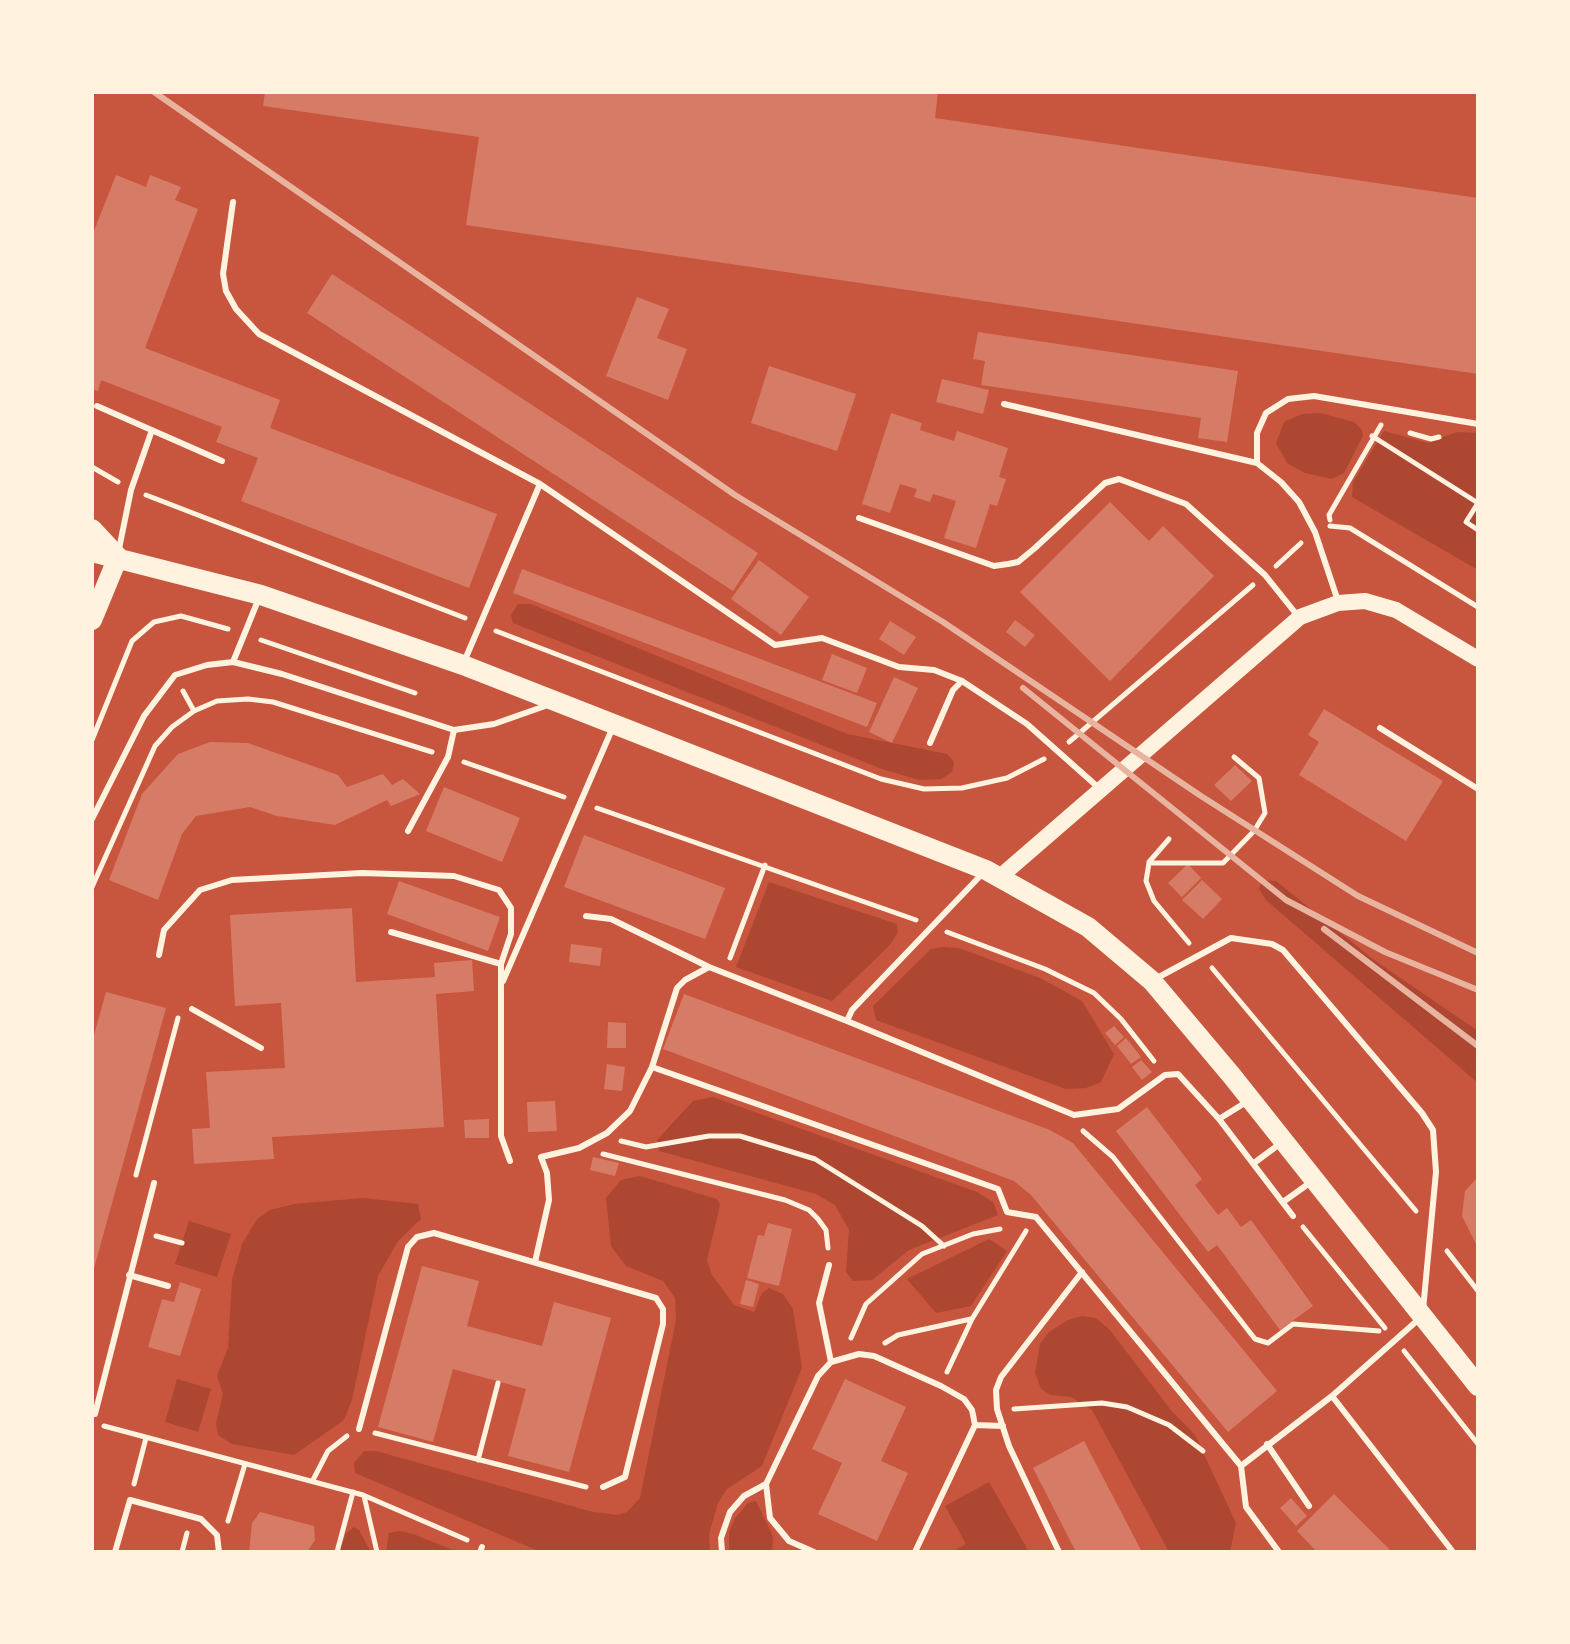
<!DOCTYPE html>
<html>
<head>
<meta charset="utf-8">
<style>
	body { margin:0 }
	#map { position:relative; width:1570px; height:1644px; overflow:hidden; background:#c8553d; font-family:"Open Sans",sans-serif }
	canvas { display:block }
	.frame { position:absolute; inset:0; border:94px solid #fff3e0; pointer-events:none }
</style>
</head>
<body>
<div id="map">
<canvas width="1570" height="1644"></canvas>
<div class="frame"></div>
</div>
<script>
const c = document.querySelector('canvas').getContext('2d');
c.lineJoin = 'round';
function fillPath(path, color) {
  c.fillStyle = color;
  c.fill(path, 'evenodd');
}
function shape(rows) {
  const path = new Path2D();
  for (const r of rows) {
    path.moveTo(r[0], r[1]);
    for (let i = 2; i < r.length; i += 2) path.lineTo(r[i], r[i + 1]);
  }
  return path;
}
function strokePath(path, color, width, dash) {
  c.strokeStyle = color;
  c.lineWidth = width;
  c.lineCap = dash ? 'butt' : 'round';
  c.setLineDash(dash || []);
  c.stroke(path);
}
const green = shape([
	[1320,413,1354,422,1362,430,1363,436,1344,473,1332,479,1305,473,1287,463,1276,443,1284,422,1302,414],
	[1384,431,1428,443,1457,432,1478,433,1478,570,1352,497,1353,482],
	[518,604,531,604,847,734,947,754,954,762,952,772,941,779,919,780,882,769,513,623,511,615],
	[1262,880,1276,881,1374,960,1478,1031,1478,1083,1266,900,1259,889],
	[769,882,897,924,898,932,890,945,832,1001,736,967],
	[943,947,959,948,1040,978,1082,1001,1114,1054,1101,1082,1086,1088,1066,1089,876,1020,873,1006,931,949],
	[713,1097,977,1192,993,1202,998,1215,909,1250,872,1280,853,1281,846,1272,849,1230,835,1205,816,1194,659,1151,657,1140,693,1101],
	[640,1176,717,1199,720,1205,707,1260,712,1275,734,1305,754,1312,762,1293,769,1288,783,1294,793,1309,802,1368,762,1466,727,1489,718,1503,709,1534,710,1552,541,1552,355,1473,354,1463,364,1451,376,1451,593,1512,618,1515,627,1512,640,1498,676,1320,675,1298,663,1281,626,1266,611,1246,606,1198,621,1180],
	[363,1198,418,1204,421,1219,398,1241,378,1276,352,1400,344,1420,294,1455,232,1444,218,1435,216,1423,223,1394,217,1376,228,1348,232,1280,242,1244,257,1219,270,1210,294,1204],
	[189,1221,231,1234,217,1277,175,1264],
	[989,1239,1007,1251,971,1306,936,1313,907,1279],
	[1082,1316,1096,1318,1110,1330,1170,1409,1195,1435,1236,1523,1230,1552,1169,1552,1092,1410,1071,1397,1051,1395,1041,1389,1035,1373,1040,1344,1049,1332,1068,1320],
	[177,1379,211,1389,198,1432,165,1422],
	[989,1482,1029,1552,952,1552,966,1544,945,1506],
	[756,1501,773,1536,772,1552,729,1552,729,1532,735,1518,748,1503],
	[354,1527,359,1530,371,1552,339,1552,346,1533],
	[400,1531,413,1534,458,1552,386,1552,389,1533]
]);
const building = shape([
	[265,92,938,92,935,118,1478,198,1478,374,466,225,479,137,263,106],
	[116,175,146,187,150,175,181,187,175,200,198,209,145,348,280,400,270,428,497,514,469,588,241,501,258,458,216,442,222,427,101,380,98,391,92,389,92,236],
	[332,274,758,553,733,591,307,313],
	[637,297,669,309,657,338,687,349,668,400,606,376],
	[978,332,1238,371,1227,442,1198,438,1201,418,981,385,985,361,973,359],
	[769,366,856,394,837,451,751,423],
	[942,379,989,390,983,414,936,402],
	[891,413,922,423,920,430,954,441,957,431,1008,448,999,477,1006,479,997,506,990,504,976,548,944,538,956,501,933,494,930,502,914,497,917,489,900,484,890,513,862,504],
	[1110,502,1149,541,1163,526,1214,576,1110,681,1020,592],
	[759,560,809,597,781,635,731,599],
	[522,569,877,703,867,727,513,593],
	[1015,620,1035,635,1025,647,1006,632],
	[890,621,916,637,904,655,879,639],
	[832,654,867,668,857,693,822,680],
	[894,677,918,688,892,743,869,732],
	[1324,709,1443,781,1406,841,1299,775,1319,742,1308,735],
	[210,742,248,743,338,775,347,787,383,774,392,785,403,779,420,794,391,806,387,800,335,825,277,816,250,807,196,816,182,834,158,900,109,880,142,794,178,754],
	[1235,765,1252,781,1231,801,1214,785],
	[444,787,520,818,502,862,426,831],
	[584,835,725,888,705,939,564,887],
	[1188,864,1201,878,1182,897,1168,883],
	[1202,880,1222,899,1203,919,1182,900],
	[399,881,500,917,488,951,387,914],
	[352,908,356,982,435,977,434,963,472,960,474,991,436,994,444,1127,272,1137,274,1159,194,1164,192,1129,210,1128,206,1072,285,1068,281,1003,235,1006,230,915],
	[571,944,602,948,600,966,569,962],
	[106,992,166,1008,93,1272,92,1042],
	[684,994,1050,1130,1073,1143,1277,1391,1228,1432,1031,1195,1014,1181,663,1049],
	[608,1022,626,1023,626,1048,607,1048],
	[1114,1026,1124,1037,1115,1045,1105,1033],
	[1126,1038,1141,1057,1131,1064,1117,1046],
	[1141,1060,1152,1072,1142,1080,1132,1067],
	[607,1064,625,1067,622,1091,604,1089],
	[555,1101,557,1131,528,1132,527,1102],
	[1147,1107,1202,1179,1195,1185,1218,1215,1227,1208,1241,1227,1251,1220,1313,1306,1280,1330,1217,1245,1208,1252,1116,1131],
	[489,1119,489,1138,465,1138,464,1120],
	[593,1157,619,1163,615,1176,590,1170],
	[1478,1177,1478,1248,1462,1216,1465,1191],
	[768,1223,792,1229,779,1286,747,1278,758,1235,764,1236],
	[422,1266,479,1281,467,1326,542,1346,554,1302,611,1318,569,1472,508,1456,526,1389,453,1369,433,1442,378,1427],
	[746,1280,759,1284,753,1307,740,1304],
	[180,1282,201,1289,180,1356,148,1347,162,1299,174,1302],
	[845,1379,906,1407,881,1461,908,1473,877,1541,818,1514,842,1463,812,1449],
	[1084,1441,1142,1552,1076,1552,1033,1468],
	[1334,1494,1392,1552,1317,1552,1297,1531],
	[1291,1498,1307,1516,1296,1526,1280,1508],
	[260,1512,314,1526,315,1540,307,1552,249,1552,252,1523]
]);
const path = shape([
	[1410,433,1431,439,1439,437],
	[1372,436,1478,503],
	[92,467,118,482],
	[146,495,465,618],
	[1478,503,1466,522,1478,530],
	[1330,520,1329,515,1381,425],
	[1330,526,1350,528,1478,607],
	[1276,566,1301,543],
	[496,631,881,779,924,789,962,788,1007,778,1044,759],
	[261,640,415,693],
	[183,691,194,711],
	[92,740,132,641,154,622,181,616,228,629],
	[1069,742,1253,585],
	[464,762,564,797],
	[597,808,916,920],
	[1149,862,1169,839],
	[92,887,155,746,172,727,194,711,217,701,248,699,273,702,432,752],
	[947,932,1045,969,1094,993,1121,1019,1154,1061],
	[1189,943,1154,901,1146,881,1149,863,1223,863,1254,831,1265,813,1259,778,1234,757],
	[730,958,765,865],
	[1212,968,1416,1211],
	[1083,1131,1113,1157,1255,1339,1268,1343,1293,1324,1379,1331],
	[621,1141,646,1147,709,1136,740,1136,815,1159,922,1226,944,1246],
	[603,1154,785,1200,809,1210,818,1219,826,1230,828,1248],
	[136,1175,178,1018],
	[1303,1227,1385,1328],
	[156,1236,182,1243],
	[1447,1251,1478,1291],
	[851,1338,866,1304,922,1254,973,1234,1000,1229],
	[885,1343,898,1335,971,1319],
	[1404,1351,1478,1444],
	[947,1372,972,1319,1026,1231],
	[1014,1409,1102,1403,1127,1407,1169,1425,1203,1451],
	[104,1426,363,1495,467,1540],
	[375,1433,586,1487],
	[478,1460,498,1383],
	[313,1480,328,1451,347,1436],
	[134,1484,146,1438],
	[364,1496,377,1552],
	[228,1521,245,1464],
	[182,1552,187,1533],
	[337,1552,353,1492]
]);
const service = shape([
	[233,202,223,274,226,291,236,309,259,334,540,484,775,645,822,638,899,667,934,670,962,681,1027,724,1099,788],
	[1004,404,1257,463,1281,482,1299,502,1315,532,1338,601],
	[97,406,222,461],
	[1257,463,1257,433,1266,413,1288,399,1314,396,1478,424],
	[859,518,994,566,1008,564,1018,562,1035,548,1105,483,1119,479,1186,504,1265,575,1297,615],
	[119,549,131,490,152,430],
	[233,662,259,598],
	[464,662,540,484],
	[1380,728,1478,789],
	[930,743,953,690,962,681],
	[92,819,144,716,175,675,207,665,233,662,282,674,454,730,494,724,548,705],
	[408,831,448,757,454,730],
	[586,916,611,919,709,967],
	[391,932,501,964],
	[159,955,164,930,200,890,232,880,362,873,454,876,499,890,511,908,511,934,501,964,501,1136,510,1161],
	[1157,978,1231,938,1272,944,1283,950,1422,1113,1433,1130,1436,1172,1423,1310],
	[503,981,613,727],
	[192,1009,261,1048],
	[847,1021,1074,1115,1118,1109,1165,1075,1178,1074,1219,1119,1293,1216],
	[652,1067,998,1189,1007,1212,1036,1217,1241,1466],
	[1219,1119,1248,1101],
	[1254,1163,1281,1143],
	[1283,1202,1311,1182],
	[535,1262,549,1200,547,1173,541,1157,579,1148,607,1133,630,1111,652,1067,677,988,685,980,709,967,847,1021,852,1010,983,873],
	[829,1265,819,1303,831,1362],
	[129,1275,168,1286],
	[1332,1396,1453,1552],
	[95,1414,154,1183],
	[975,1425,1003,1426],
	[359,1429,408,1247,417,1237,434,1233,656,1298,663,1309,663,1324,625,1477,603,1487],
	[1267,1444,1309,1506],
	[115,1552,130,1500,201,1519,217,1535,219,1552],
	[480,1552,482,1547],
	[722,1552,721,1538,730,1512,744,1496,766,1484],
	[814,1552,789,1541,770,1518,766,1484,818,1376,831,1362,859,1354,874,1356,941,1386,964,1399,972,1410,975,1425,915,1552],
	[1059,1552,1009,1446,997,1409,996,1390,1001,1377,1082,1272],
	[1279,1552,1246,1507,1241,1466,1332,1396,1419,1319]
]);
const secondary = shape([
	[1001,876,1300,617,1338,603,1365,601,1396,610,1478,659]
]);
const primary = shape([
	[92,529,118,557],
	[92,552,261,595,463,665,986,870,1088,927,1152,981,1232,1076,1478,1386],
	[92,620,118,557]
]);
const rail = shape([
	[154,92,735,495,943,622,1201,796,1358,896,1478,953],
	[1023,688,1286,900,1385,952,1478,990],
	[1324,929,1478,1046]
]);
fillPath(green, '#ae4732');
fillPath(building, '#d67c66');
strokePath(path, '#fff3e0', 5);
strokePath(service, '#fff3e0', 6);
strokePath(secondary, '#fff3e0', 16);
strokePath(primary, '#fff3e0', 20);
strokePath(rail, '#e9b49f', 6);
</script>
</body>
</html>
